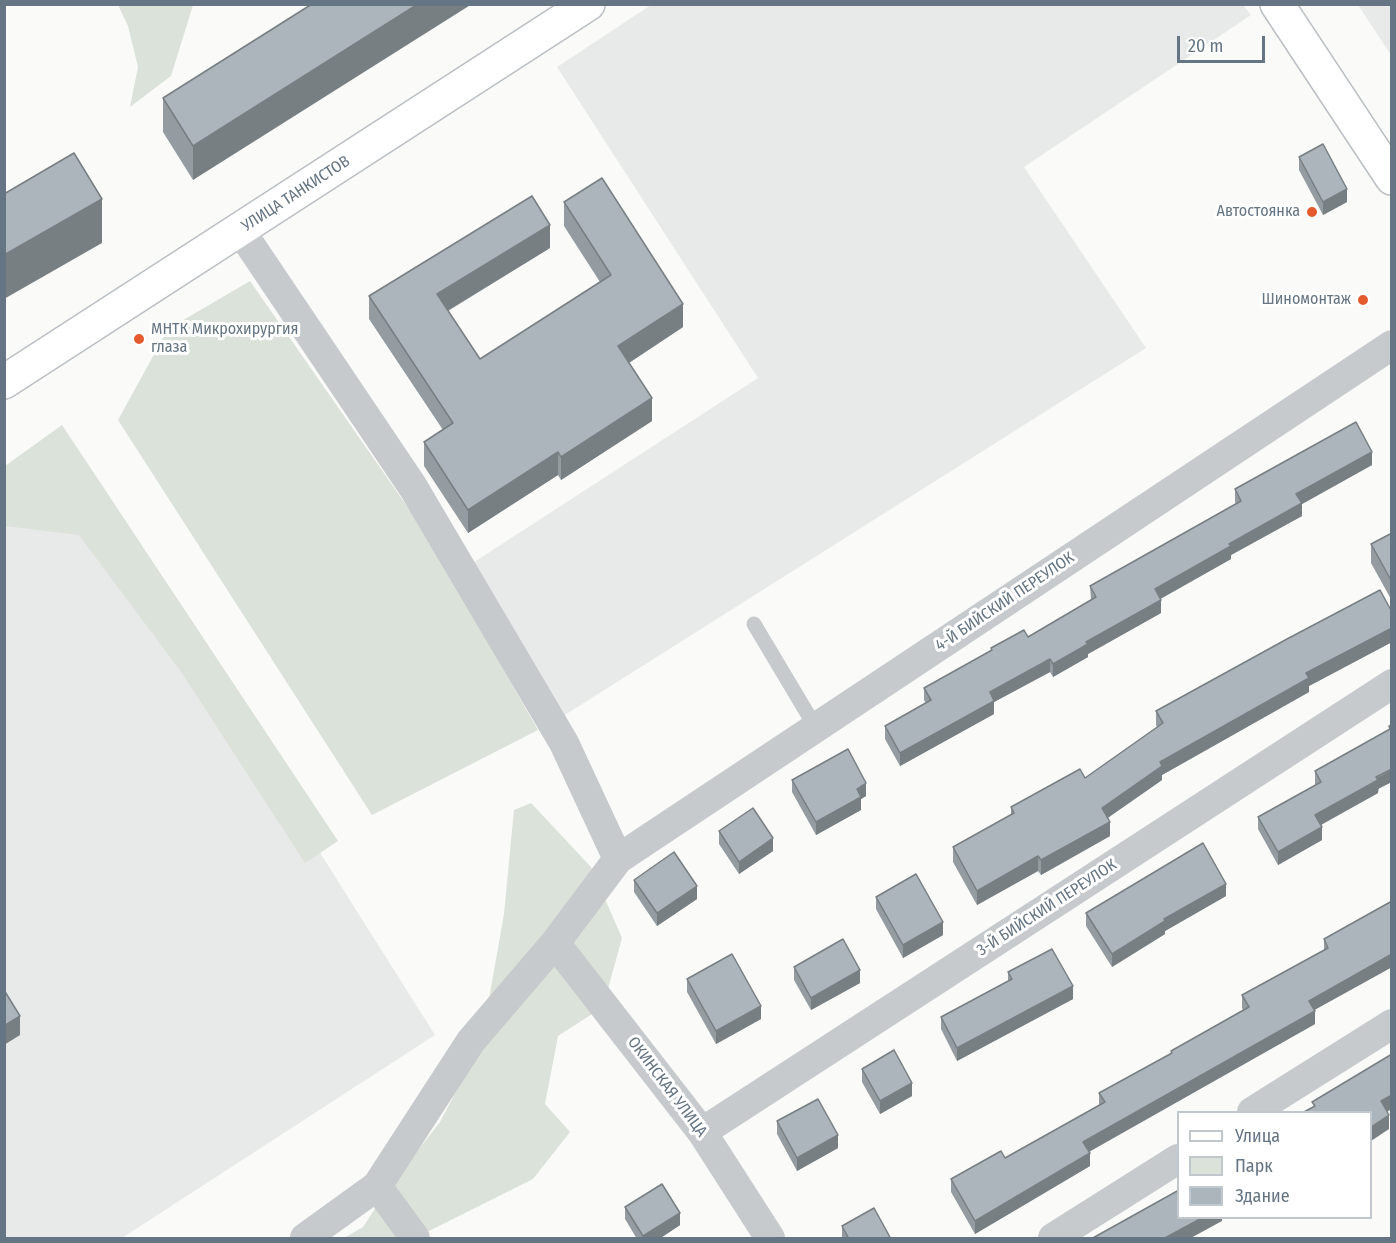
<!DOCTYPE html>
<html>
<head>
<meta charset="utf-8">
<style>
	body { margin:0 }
	#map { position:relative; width:1396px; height:1243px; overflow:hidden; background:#fafaf8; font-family:"Fira Sans Condensed",sans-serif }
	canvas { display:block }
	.frame { position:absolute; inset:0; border:6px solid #657583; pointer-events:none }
	.legend { position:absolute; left:1177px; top:1111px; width:195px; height:108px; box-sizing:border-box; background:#fff; border:2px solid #c1c8cd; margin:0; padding:8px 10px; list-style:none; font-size:18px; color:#657583 }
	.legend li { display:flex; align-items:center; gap:12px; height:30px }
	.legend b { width:30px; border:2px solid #c1c8cd }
	.scale { position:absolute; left:1177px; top:36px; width:88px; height:27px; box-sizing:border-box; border:3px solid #657583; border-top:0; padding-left:8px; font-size:18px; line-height:21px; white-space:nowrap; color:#657583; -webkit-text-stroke:4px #fff; paint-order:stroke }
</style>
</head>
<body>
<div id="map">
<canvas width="1396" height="1243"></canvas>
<div class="frame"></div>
<ul class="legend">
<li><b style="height:8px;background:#fff"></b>Улица</li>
<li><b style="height:16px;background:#dbe2d9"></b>Парк</li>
<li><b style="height:16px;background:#acb5bb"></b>Здание</li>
</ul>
<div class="scale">20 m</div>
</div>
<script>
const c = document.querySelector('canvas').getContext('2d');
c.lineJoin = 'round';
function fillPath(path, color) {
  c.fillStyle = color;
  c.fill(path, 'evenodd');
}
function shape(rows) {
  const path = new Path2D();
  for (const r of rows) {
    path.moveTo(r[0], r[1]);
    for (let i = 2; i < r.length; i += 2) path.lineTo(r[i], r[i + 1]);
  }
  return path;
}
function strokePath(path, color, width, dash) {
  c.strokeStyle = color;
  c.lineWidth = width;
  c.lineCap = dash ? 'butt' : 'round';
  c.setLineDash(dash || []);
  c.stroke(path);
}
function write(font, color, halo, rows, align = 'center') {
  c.font = font + ' "Fira Sans Condensed",sans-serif';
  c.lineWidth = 6;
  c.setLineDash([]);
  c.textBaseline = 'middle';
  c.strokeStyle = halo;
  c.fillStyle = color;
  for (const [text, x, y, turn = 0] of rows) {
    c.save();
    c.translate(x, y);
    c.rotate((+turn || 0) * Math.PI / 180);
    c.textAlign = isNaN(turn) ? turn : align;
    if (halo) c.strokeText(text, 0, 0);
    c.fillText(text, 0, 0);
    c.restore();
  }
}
const built = shape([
	[651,5,1243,5,1251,15,1024,167,1146,348,560,718,465,568,758,378,557,67],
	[1358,5,1391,5,1391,55],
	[61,442,435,1035,122,1238,5,1238,5,479]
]);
const green = shape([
	[118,5,193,5,171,76,130,107,138,67,128,26],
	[250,281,425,532,538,730,372,815,118,420,168,329],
	[62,425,338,841,305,863,182,673,79,535,5,526,5,466],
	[531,803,591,867,622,938,603,1007,558,1036,545,1104,570,1132,533,1179,427,1232,420,1238,344,1238,363,1227,392,1183,440,1122,481,1044,504,914,514,810]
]);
const lane = shape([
	[754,624,816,728]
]);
const street = shape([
	[240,230,413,487,564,743,618,859],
	[555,943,702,1132,770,1238],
	[1252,1112,1392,1024],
	[702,1132,1392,684],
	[377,1186,415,1238],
	[305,1238,377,1186,471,1041,555,943,618,859,1392,345],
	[1053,1238,1178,1159]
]);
const secondary = shape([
	[1277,4,1392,178],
	[4,382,588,4]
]);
const wall = shape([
	[312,4,193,180,163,132,163,98],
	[1299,157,1347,202,1323,215,1299,170],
	[564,202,683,327,629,363,652,421,561,480,558,475,468,533,424,466,424,442,443,430,369,319,369,296,550,248,448,311,480,359,600,282,564,226],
	[1372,465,1302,504,1302,516,1231,555,1231,559,1160,599,1161,613,1088,654,1088,657,1053,677,1050,672,994,702,994,714,900,766,885,739,885,726,926,703,924,700,924,688,991,651,991,648,1028,637,1091,600,1090,586,1236,504,1235,502,1235,489],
	[1392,533,1392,601,1371,563,1371,544],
	[1392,612,1392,642,1309,686,1309,692,1162,775,1162,780,1107,818,1110,836,1041,875,1038,871,977,905,953,862,953,847,1011,815,1011,807,1085,778,1157,727,1156,725,1156,711],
	[1392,725,1378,793,1321,825,1322,840,1278,865,1258,829,1258,817,1316,785,1315,784,1315,771,1389,730,1389,726],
	[792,780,866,796,861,799,861,810,816,835,792,792],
	[719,831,773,851,739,874,719,844],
	[634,880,697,899,657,926,634,892],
	[1226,896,1165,931,1165,934,1112,967,1086,926,1086,913],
	[876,897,943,935,903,958,876,909],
	[1324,939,1392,967,1314,1010,1315,1024,1089,1152,1090,1166,975,1234,951,1192,951,1179,1005,1158,1099,1105,1099,1093,1171,1054,1171,1051,1243,1010,1242,1008,1242,995,1324,950],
	[794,967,860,983,811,1010,794,980],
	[1008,972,1073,999,957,1061,941,1029,941,1017,1008,981],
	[687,979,761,1019,716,1044,687,992],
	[862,1069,912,1096,880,1114,862,1082],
	[777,1121,838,1148,797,1171,777,1134],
	[625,1207,680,1225,659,1239,637,1239,625,1219],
	[842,1226,891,1239,842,1239]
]);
const shadedWall = shape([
	[418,4,472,4,193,180,193,146],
	[1347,189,1347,202,1323,215,1323,202],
	[102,199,102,243,4,299,4,255],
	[550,225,550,248,437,317,437,294],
	[683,304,683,327,618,370,618,346],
	[652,398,652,421,561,480,561,457],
	[558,452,558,475,468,533,468,510],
	[1372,452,1372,465,1302,504,1302,516,1231,555,1231,559,1155,602,1155,589,1229,544,1296,494],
	[1161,600,1161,613,1088,654,1088,657,1053,677,1053,664,1086,642],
	[1392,628,1392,642,1309,686,1309,692,1162,775,1162,780,1102,822,1102,808,1160,762,1306,673],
	[1050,659,1050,672,994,702,994,714,900,766,900,753,990,692],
	[1392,769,1392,782,1378,789,1378,793,1315,828,1315,815],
	[866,783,866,796,861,799,861,810,816,835,816,822,857,789],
	[1110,822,1110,836,1041,875,1041,860],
	[1322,827,1322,840,1278,865,1278,852],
	[773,838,773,851,739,874,739,862],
	[1038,856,1038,871,977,905,977,891],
	[1226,884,1226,896,1165,931,1165,934,1112,967,1112,954,1164,919],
	[697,886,697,899,657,926,657,913],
	[943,922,943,935,903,958,903,945],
	[1392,954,1392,967,1309,1013,1309,1001],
	[860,970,860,983,811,1010,811,998],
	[1073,986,1073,999,957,1061,957,1048],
	[761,1006,761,1019,716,1044,716,1031],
	[1315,1011,1315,1024,1083,1155,1083,1142],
	[20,1016,20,1035,4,1045,4,1026],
	[912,1083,912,1096,880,1114,880,1101],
	[1392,1095,1392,1109,1381,1115,1381,1101],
	[1389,1115,1389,1129,1371,1141,1371,1127],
	[838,1135,838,1148,797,1171,797,1158],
	[1090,1153,1090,1166,975,1234,975,1221],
	[680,1213,680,1225,659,1239,643,1239,643,1236],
	[1202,1218,1222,1218,1222,1221,1189,1239,1163,1239]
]);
const building = shape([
	[312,4,418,4,193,146,163,98,312,4],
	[1323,144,1347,189,1323,202,1299,157,1323,144],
	[74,153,102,199,4,255,4,194,74,153],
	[602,178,683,304,618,346,652,398,561,457,558,452,468,510,424,442,453,423,369,296,532,196,550,225,437,294,480,359,611,275,564,202,602,178],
	[1356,422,1372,452,1296,494,1302,503,1229,544,1231,546,1155,589,1161,600,1086,642,1088,644,1053,664,1050,659,990,692,994,701,900,753,885,726,931,700,924,688,992,650,991,648,1024,630,1028,637,1096,597,1090,586,1241,501,1235,489,1356,422],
	[1392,533,1392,582,1371,544,1392,533],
	[1380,590,1392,612,1392,628,1306,673,1309,678,1160,762,1162,766,1102,808,1110,822,1041,860,1038,856,977,891,953,847,1014,813,1011,807,1080,769,1085,778,1163,723,1156,711,1287,639,1380,590],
	[1392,725,1392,769,1376,777,1378,780,1315,815,1322,827,1278,852,1258,817,1321,782,1315,771,1390,729,1389,726,1392,725],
	[848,749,866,783,857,789,861,797,816,822,792,780,848,749],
	[753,808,773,838,739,862,719,831,753,808],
	[1203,843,1226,884,1164,919,1165,921,1112,954,1086,913,1203,843],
	[674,852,697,886,657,913,634,880,674,852],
	[916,874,943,922,903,945,876,897,916,874],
	[1392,901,1392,954,1309,1001,1315,1011,1083,1142,1090,1153,975,1221,951,1179,1001,1151,1005,1158,1105,1102,1099,1093,1172,1053,1171,1051,1249,1007,1242,995,1328,948,1324,939,1392,901],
	[843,939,860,970,811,998,794,967,843,939],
	[1052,949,1073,986,957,1048,941,1017,1012,979,1008,972,1052,949],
	[732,954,761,1006,716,1031,687,979,732,954],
	[4,990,20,1016,4,1026,4,990],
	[894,1050,912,1083,880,1101,862,1069,894,1050],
	[1392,1054,1392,1095,1381,1101,1389,1115,1371,1127,1371,1113,1302,1113,1315,1106,1312,1102,1392,1054],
	[818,1099,838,1135,797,1158,777,1121,818,1099],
	[662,1184,680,1213,643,1236,625,1207,662,1184],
	[1179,1190,1179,1218,1202,1218,1163,1239,1091,1239,1179,1190],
	[874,1208,891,1239,849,1239,842,1226,874,1208]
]);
const markers = [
	[1312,212,6,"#e45b2d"],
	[1363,300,6,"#e45b2d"],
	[139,339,6,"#e45b2d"]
];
const streetNames = [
	["УЛИЦА ТАНКИСТОВ",296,194,-33],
	["4-Й БИЙСКИЙ ПЕРЕУЛОК",1005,602,-34],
	["3-Й БИЙСКИЙ ПЕРЕУЛОК",1047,908,-33],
	["ОКИНСКАЯ УЛИЦА",667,1087,53]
];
const poiNames = [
	["Автостоянка",1300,212],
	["Шиномонтаж",1351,300],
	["МНТК Микрохирургия",151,330,"left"],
	["глаза",151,348,"left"]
];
fillPath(built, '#e8e9e9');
fillPath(green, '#dbe2d9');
strokePath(secondary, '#babfc4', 36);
strokePath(lane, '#c6cacd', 15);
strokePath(street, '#c6cacd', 30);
strokePath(secondary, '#fff', 33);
fillPath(wall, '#949ca1');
fillPath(shadedWall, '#787f83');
fillPath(building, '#acb5bb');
strokePath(building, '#787f83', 1.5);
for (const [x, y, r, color] of markers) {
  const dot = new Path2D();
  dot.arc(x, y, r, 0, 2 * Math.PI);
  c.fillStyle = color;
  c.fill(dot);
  strokePath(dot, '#fff', 2);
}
write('16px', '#657583', '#fff', streetNames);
write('16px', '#657583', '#fff', poiNames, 'right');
</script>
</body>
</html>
